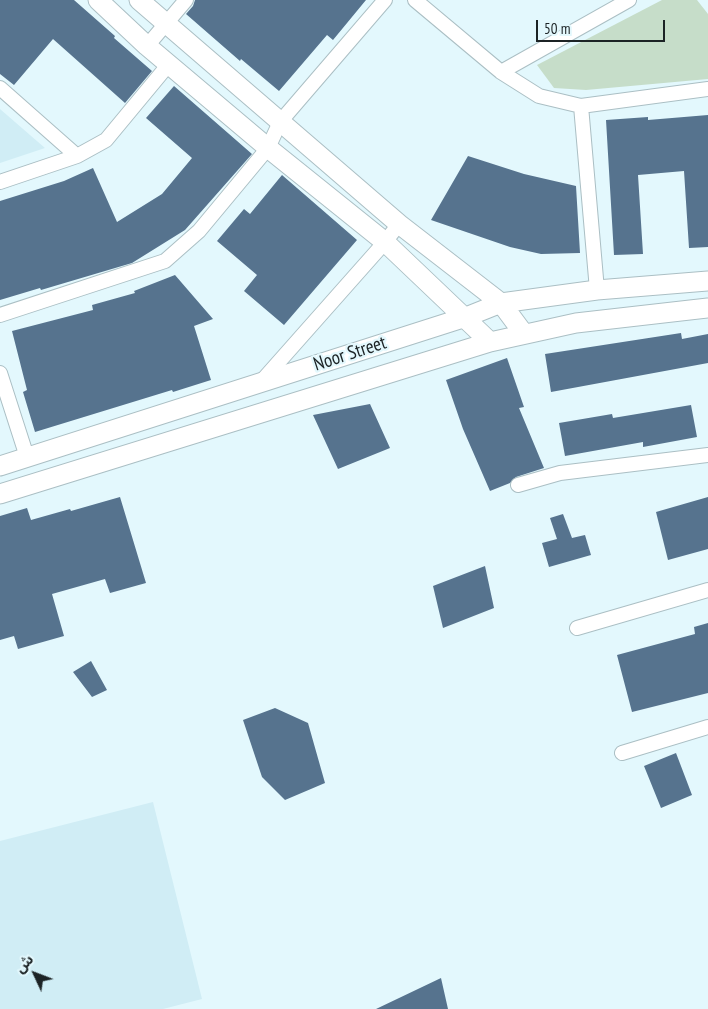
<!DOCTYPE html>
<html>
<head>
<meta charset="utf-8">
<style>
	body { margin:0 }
	#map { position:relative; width:708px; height:1009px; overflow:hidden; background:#e3f8fd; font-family:"PT Sans Narrow","Noto Sans Arabic",sans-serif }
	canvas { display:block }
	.north { position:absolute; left:10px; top:949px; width:50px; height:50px; -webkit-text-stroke:4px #e3f8fd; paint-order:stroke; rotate:313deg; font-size:14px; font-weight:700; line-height:20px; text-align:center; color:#1c2325 }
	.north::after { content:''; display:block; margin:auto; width:18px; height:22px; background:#1c2325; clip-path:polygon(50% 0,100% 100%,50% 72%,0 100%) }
	.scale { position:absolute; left:536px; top:20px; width:129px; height:22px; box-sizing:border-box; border:2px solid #1c2325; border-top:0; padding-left:6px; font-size:15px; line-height:18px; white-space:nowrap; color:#1c2325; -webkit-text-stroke:4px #e3f8fd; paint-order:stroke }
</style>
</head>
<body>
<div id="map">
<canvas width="708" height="1009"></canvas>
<div class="north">ش</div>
<div class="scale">50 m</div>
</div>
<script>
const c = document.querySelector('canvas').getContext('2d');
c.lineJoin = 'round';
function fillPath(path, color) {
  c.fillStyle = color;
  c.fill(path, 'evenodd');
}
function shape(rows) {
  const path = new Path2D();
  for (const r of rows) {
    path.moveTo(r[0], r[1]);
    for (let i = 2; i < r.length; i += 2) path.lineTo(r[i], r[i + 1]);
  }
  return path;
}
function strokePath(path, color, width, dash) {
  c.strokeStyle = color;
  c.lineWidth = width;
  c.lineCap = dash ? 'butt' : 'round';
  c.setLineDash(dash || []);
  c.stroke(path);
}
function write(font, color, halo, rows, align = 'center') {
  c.font = font + ' "PT Sans Narrow",sans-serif';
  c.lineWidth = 4.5;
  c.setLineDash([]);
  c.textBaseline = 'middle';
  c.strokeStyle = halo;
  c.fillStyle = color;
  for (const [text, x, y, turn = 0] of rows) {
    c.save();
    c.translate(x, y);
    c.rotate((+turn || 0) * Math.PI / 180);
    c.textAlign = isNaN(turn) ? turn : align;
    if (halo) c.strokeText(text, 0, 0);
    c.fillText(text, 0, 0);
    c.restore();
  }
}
const built = shape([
	[0,109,45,148,0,163],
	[153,802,202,999,163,1009,0,1009,0,841]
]);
const green = shape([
	[662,0,697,0,708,14,708,79,586,90,554,88,537,65]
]);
const building = shape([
	[0,0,74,0,115,36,114,38,152,71,125,103,53,39,14,85,0,74],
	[195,0,366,0,333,40,327,35,279,91,241,59,240,61,186,14,193,6],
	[174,86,252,154,185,230,132,263,41,290,40,288,0,300,0,201,64,181,93,168,117,222,162,194,192,158,146,118],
	[708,115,708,247,689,248,684,171,638,175,643,254,614,255,606,120,648,117,648,120],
	[468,156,524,174,576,186,580,253,541,254,510,247,431,220],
	[282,175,357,240,284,325,244,291,257,275,217,241,244,209,250,214],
	[175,275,213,319,194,326,211,380,173,392,172,390,35,432,23,392,27,390,12,331,93,310,92,305,135,293,134,291],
	[681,333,682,339,708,334,708,363,551,392,545,354],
	[507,358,524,407,519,408,544,468,516,477,510,483,490,491,463,429,446,380],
	[370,404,390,448,338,469,313,415],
	[691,405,697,437,643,447,643,442,565,456,559,423,612,414,613,418],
	[120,497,146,583,110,593,105,579,52,594,64,636,18,649,14,636,0,640,0,516,27,508,31,520,70,509,71,511],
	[708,497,708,549,668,560,656,512],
	[563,514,572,538,585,535,591,555,549,567,542,543,557,539,550,518],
	[485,566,494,608,443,628,433,586],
	[708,623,708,693,632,712,617,655,695,634,694,627],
	[91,661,107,690,92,697,73,672],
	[275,708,308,723,325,783,285,800,262,777,243,720],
	[676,753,692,795,661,808,644,766],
	[441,978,448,1009,376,1009]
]);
const street = shape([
	[415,0,501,72,539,96,581,106,708,89],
	[147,46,186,0],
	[501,72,629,0],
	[0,88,77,156],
	[581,106,597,290],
	[0,182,77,156,106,140,169,64],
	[0,315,165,261,199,231,268,148,280,122,385,0],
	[0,373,27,457],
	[261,382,385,242,399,224],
	[518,485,560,473,708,455],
	[577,628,708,590],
	[622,753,708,727]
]);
const secondary = shape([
	[98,0,147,46,268,148,385,242,490,342],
	[139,0,399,224,501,303,524,334],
	[0,466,466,317,501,303,597,290,708,281],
	[0,494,490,342,576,323,708,308]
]);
const streetNames = [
	["Noor Street",350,354,-18]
];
fillPath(built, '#d0edf5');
fillPath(green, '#c6ddc9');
fillPath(building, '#56738e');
strokePath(street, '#abbfc4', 16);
strokePath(secondary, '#abbfc4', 21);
strokePath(street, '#fff', 14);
strokePath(secondary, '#fff', 19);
write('19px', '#1c2325', '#e3f8fd', streetNames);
</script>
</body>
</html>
